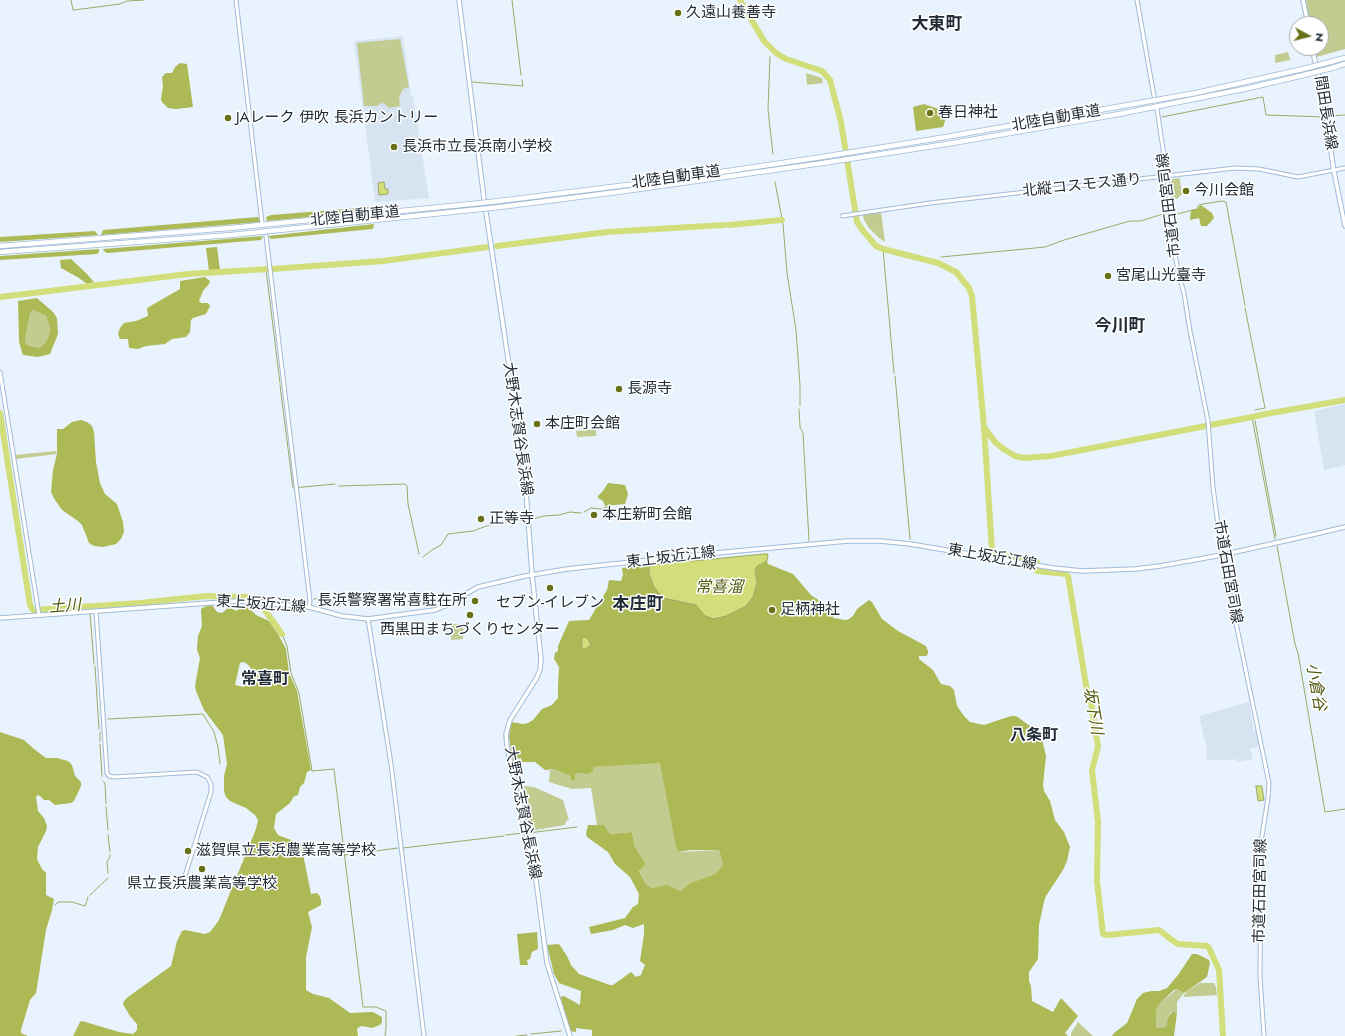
<!DOCTYPE html>
<html>
<head>
<meta charset="utf-8">
<style>
	body { margin:0 }
	#map { position:relative; width:1345px; height:1036px; overflow:hidden; background:#e8f3fe; font-family:Jost,sans-serif }
	canvas { display:block }
	.north { position:absolute; left:1289px; top:16px; width:40px; height:40px; box-sizing:border-box; background:#fff; border:1px solid #a6abaf; border-radius:50%; rotate:97deg; font-size:11px; font-weight:700; line-height:16px; text-align:center; color:#212c36 }
	.north::after { content:''; display:block; margin:auto; width:14px; height:18px; background:#687119; clip-path:polygon(50% 0,100% 100%,50% 72%,0 100%) }
</style>
</head>
<body>
<div id="map">
<canvas width="1345" height="1036"></canvas>
<div class="north">N</div>
</div>
<script>
const c = document.querySelector('canvas').getContext('2d');
c.lineJoin = 'round';
function fillPath(path, color) {
  c.fillStyle = color;
  c.fill(path, 'evenodd');
}
function shape(rows) {
  const path = new Path2D();
  for (const r of rows) {
    path.moveTo(r[0], r[1]);
    for (let i = 2; i < r.length; i += 2) path.lineTo(r[i], r[i + 1]);
  }
  return path;
}
function strokePath(path, color, width, dash) {
  c.strokeStyle = color;
  c.lineWidth = width;
  c.lineCap = dash ? 'butt' : 'round';
  c.setLineDash(dash || []);
  c.stroke(path);
}
function write(font, color, halo, rows, align = 'center') {
  c.font = font + ' Jost,"Noto Sans JP",sans-serif';
  c.lineWidth = 3;
  c.setLineDash([]);
  c.textBaseline = 'middle';
  c.strokeStyle = halo;
  c.fillStyle = color;
  for (const [text, x, y, turn = 0] of rows) {
    c.save();
    c.translate(x, y);
    c.rotate((+turn || 0) * Math.PI / 180);
    c.textAlign = isNaN(turn) ? turn : align;
    if (halo) c.strokeText(text, 0, 0);
    c.fillText(text, 0, 0);
    c.restore();
  }
}
const built = shape([
	[403,36,411,96,413,96,429,198,377,202,375,201,354,41],
	[1345,404,1345,465,1324,470,1314,411],
	[1249,702,1254,731,1256,731,1259,746,1250,749,1253,759,1237,762,1236,759,1229,760,1206,760,1207,749,1199,716]
]);
const green = shape([
	[1306,0,1345,0,1345,49,1316,57,1314,48,1321,48,1321,24,1310,24],
	[400,39,409,87,403,89,399,97,400,106,389,108,385,104,381,103,377,106,364,106,357,43],
	[1288,52,1290,60,1275,63,1275,55],
	[806,73,822,78,823,83,807,85],
	[1179,178,1180,180,1182,194,1177,199,1173,198,1171,181,1173,179],
	[881,212,885,242,879,238,869,228,864,220,863,215],
	[33,310,46,316,49,325,50,329,48,338,45,343,40,348,30,346,26,344,25,341,30,313],
	[596,429,596,436,577,437,576,431],
	[56,451,57,454,16,459,15,455],
	[451,624,463,624,463,639,451,640],
	[661,762,677,852,719,850,723,865,715,874,690,883,680,891,667,886,652,888,646,884,639,870,646,864,635,847,632,832,610,834,604,825,597,825,591,788,572,789,549,782,550,770,554,769,570,776,571,780,575,773,588,774,594,771,593,767],
	[524,786,534,787,563,800,569,820,566,821,565,825,531,831,528,826,522,795,525,794],
	[1200,983,1214,983,1216,987,1217,995,1183,997,1187,991],
	[1177,989,1184,993,1177,1002,1177,1013,1171,1012,1168,1019,1166,1027,1155,1028,1156,1010,1161,1002],
	[1078,1022,1093,1036,1071,1036,1071,1033]
]);
const forest = shape([
	[180,63,187,64,193,107,176,109,168,108,162,102,161,99,163,86,162,77,166,73,172,73,175,67],
	[924,104,948,112,943,127,916,131,913,107],
	[1201,205,1212,213,1214,218,1207,226,1201,226,1199,218,1190,220,1191,210,1197,209],
	[371,207,373,211,267,221,266,217,271,215],
	[258,217,261,222,101,235,103,230],
	[374,224,373,229,271,239,268,236],
	[95,231,98,235,0,242,0,237],
	[263,236,261,240,107,253,104,251,103,249],
	[217,247,220,270,209,271,206,248],
	[99,249,99,252,97,254,0,260,0,256],
	[71,259,86,273,94,282,87,284,79,278,61,268,60,260],
	[205,277,210,281,209,284,203,291,199,301,201,303,208,303,210,306,206,314,193,318,191,320,190,332,186,337,172,339,165,344,146,346,138,349,129,348,128,339,120,339,118,334,120,328,124,323,136,321,148,316,147,308,180,289,180,281],
	[37,298,53,312,57,318,58,334,50,354,38,357,23,355,19,342,18,301],
	[33,310,46,316,49,325,50,329,48,338,45,343,40,348,30,346,26,344,25,341,30,313],
	[81,420,87,422,92,426,94,432,96,462,100,483,105,494,117,504,123,522,124,532,121,539,116,544,103,547,94,546,89,543,82,525,78,521,62,510,55,500,51,492,53,470,57,454,57,429,63,429,72,422],
	[608,483,625,485,628,494,625,504,605,506,603,501,598,498,598,496,603,491],
	[767,561,768,564,793,574,811,595,826,605,835,609,833,618,846,620,849,619,853,616,857,609,869,600,872,602,882,619,898,631,926,646,928,651,928,654,926,656,919,656,919,659,933,670,941,684,950,686,954,690,957,706,964,716,970,722,984,725,1011,716,1016,716,1037,731,1042,739,1046,756,1043,785,1044,791,1050,801,1055,820,1064,832,1070,847,1067,861,1063,870,1046,896,1044,902,1039,925,1038,959,1029,972,1029,981,1031,986,1032,1001,1053,1012,1061,998,1078,1016,1065,1033,1068,1036,592,1036,592,1030,576,1028,576,1032,570,1031,560,997,564,996,580,1005,581,991,559,983,554,974,547,945,559,944,567,956,571,965,579,974,610,985,613,985,631,972,636,977,641,975,645,965,640,961,644,934,644,924,633,928,625,925,613,930,591,934,589,927,625,918,633,907,638,904,639,894,630,877,615,864,608,852,587,837,586,834,588,825,604,825,610,834,632,832,635,847,646,864,639,871,646,884,652,888,667,885,680,891,690,883,715,874,723,865,719,850,691,850,677,852,660,763,593,767,594,771,588,774,575,773,575,780,571,780,570,776,554,769,545,770,535,762,522,762,521,758,517,759,513,763,509,737,511,722,523,724,528,723,533,720,542,709,552,705,558,698,558,686,559,667,554,659,555,653,558,651,558,646,569,621,589,620,607,590,609,580,621,581,623,575,622,568,650,565,649,573,654,587,688,603,696,605,705,616,726,616,746,606,757,583,755,571,757,566],
	[212,605,217,612,222,613,228,608,231,608,236,611,243,607,248,607,256,615,269,621,278,634,286,649,289,673,297,691,311,770,307,772,304,783,300,787,298,795,293,797,293,798,290,803,276,814,274,828,278,835,304,845,304,859,311,894,317,893,319,895,321,900,321,905,308,912,312,927,306,957,306,990,313,994,329,998,350,1013,373,1012,382,1017,382,1022,380,1025,372,1028,362,1026,359,1027,357,1029,358,1036,73,1036,80,1022,82,1021,119,1032,133,1034,137,1030,137,1024,130,1016,124,1006,123,1004,124,1001,128,997,171,966,177,941,182,931,185,930,205,934,210,932,214,927,219,920,256,829,258,820,255,815,246,808,230,801,226,797,224,792,224,776,227,764,223,735,204,710,196,691,195,686,200,658,197,650,197,647,198,636,202,626,201,611,201,609,204,607],
	[242,662,246,663,250,667,252,673,250,679,246,679,244,687,235,685,240,663],
	[0,732,24,740,34,749,46,758,57,758,68,761,72,765,75,776,81,782,81,786,74,801,71,803,55,805,49,800,44,800,40,796,38,795,36,797,38,811,44,818,47,826,46,831,38,847,37,859,42,869,46,873,46,895,54,899,52,910,46,930,37,987,36,993,30,1000,21,1030,21,1033,28,1036,0,1036],
	[537,932,538,949,532,952,530,959,527,960,528,965,520,965,517,934],
	[1192,954,1197,954,1209,960,1210,963,1207,977,1184,993,1177,989,1174,990,1161,1002,1156,1010,1156,1028,1166,1027,1168,1018,1172,1012,1177,1013,1174,1036,1112,1036,1114,1033,1127,1023,1137,999,1143,993,1151,991,1159,991,1167,988,1178,975]
]);
const water = shape([
	[384,182,385,189,388,189,388,194,379,195,378,183,384,182],
	[765,554,768,554,767,561,757,566,755,571,757,583,753,597,746,606,726,616,714,619,705,616,696,605,663,598,654,587,649,573,650,565,765,554],
	[585,637,588,639,591,645,585,649,582,649,582,646,579,645,582,644,582,638,585,637],
	[1256,786,1262,786,1264,800,1258,801,1256,786]
]);
const stream = shape([
	[71,0,73,10,74,10,120,4,127,1,144,0],
	[512,0,521,75],
	[770,57,768,110,773,154],
	[472,82,523,86,522,80],
	[1328,116,1345,115],
	[1162,117,1263,97,1266,115,1324,117],
	[775,182,783,224,787,273,796,330,800,385,800,405],
	[1172,212,1177,214,1197,209,1199,205,1203,204,1222,201,1226,202,1245,305],
	[883,249,894,373],
	[941,257,1045,247,1064,240,1130,221,1141,221,1169,212],
	[938,263,939,261],
	[266,269,280,383],
	[1245,308,1265,408,1255,410],
	[895,376,910,539],
	[280,385,293,488,335,484],
	[799,409,800,427,803,433,809,541],
	[1252,417,1275,539],
	[1255,421,1276,536],
	[339,486,405,484,407,486,408,504,419,554],
	[584,512,591,508,601,509,610,506],
	[529,520,544,516,559,515,570,512,581,513],
	[1277,546,1295,644,1298,653,1325,812,1345,809],
	[423,557,432,550,441,545,448,534,473,531,492,524,512,521,526,520],
	[353,597,354,597],
	[258,599,285,602,306,600],
	[314,599,350,597],
	[90,613,94,664],
	[282,634,287,646,291,673,299,693,312,771,334,769,363,1007,376,1007,386,1011,386,1028,385,1036],
	[95,666,99,729],
	[108,719,203,714,214,732,218,747,220,764],
	[100,732,100,741],
	[100,744,102,776],
	[103,781,105,783,106,804],
	[106,807,108,830],
	[528,833,577,827],
	[108,835,110,852],
	[506,835,523,833],
	[403,848,504,836],
	[345,855,398,848],
	[108,873,107,862,110,857,110,855],
	[90,895,108,878],
	[55,905,58,902,72,902,85,906,88,897],
	[531,1034,561,1031],
	[516,1036,527,1035]
]);
const river = shape([
	[740,0,764,41,776,53,786,59,822,71,830,80,841,122,857,222,864,232,876,246,883,249,938,263],
	[729,225,782,220],
	[497,246,607,232,724,225],
	[938,263,956,272,969,288,972,296,984,427,992,551,995,554,1035,560,1037,562],
	[272,269,383,261,488,247],
	[0,297,188,274,268,269],
	[0,413,30,605,33,610,140,603,206,596,248,597],
	[984,427,995,442,1002,448,1015,456,1024,458,1051,456,1252,417,1266,414,1345,400],
	[1037,569,1037,571,1066,574,1068,576,1088,697,1091,702,1098,747,1092,770,1098,822,1097,878],
	[264,609,282,634],
	[1097,881,1103,934,1107,935,1159,930,1168,937],
	[1169,938,1178,944,1207,946,1209,948,1219,970,1223,1036]
]);
const tertiary = shape([
	[236,0,262,223],
	[1137,0,1154,96],
	[1157,109,1167,176,1175,254,1179,276,1184,293,1190,331,1208,421,1213,487,1222,555,1269,783,1268,798,1261,842,1260,977,1264,1036],
	[842,216,930,203,1235,168,1259,169,1298,177,1345,168],
	[266,236,310,601,309,607],
	[0,372,39,615],
	[96,611,107,773,109,776,114,777,197,772,207,777,211,784,211,792,185,876],
	[368,619,391,764,424,1036]
]);
const secondary = shape([
	[459,0,484,199,520,438,526,490,532,574,541,659,540,670,536,679,510,720,506,734,507,746,536,880,547,963,570,1036],
	[1303,0,1308,24],
	[1312,48,1323,95,1334,172,1345,226],
	[0,618,237,601,309,607,342,616,368,619,435,610,445,606,478,587,525,576,567,569,715,553,848,541,880,541,910,544,1053,568,1082,571,1135,569,1160,566,1222,555,1311,535,1345,527]
]);
const motorway = shape([
	[1330,62,1345,58],
	[1332,68,1345,64],
	[499,201,667,180,822,157,946,137,1196,93,1303,69],
	[500,207,618,192,823,163,947,144,1119,114,1249,88,1304,75],
	[0,246,230,228,471,204],
	[0,252,231,235,471,210]
]);
const motorwayBridge = shape([
	[1303,69,1330,62],
	[1304,75,1332,68],
	[471,204,499,201],
	[471,210,500,207]
]);
const markers = [
	[678,13,4,"#687119"],
	[930,113,4,"#687119"],
	[228,118,4,"#687119"],
	[394,147,4,"#687119"],
	[1186,191,4,"#687119"],
	[1108,276,4,"#687119"],
	[619,389,4,"#687119"],
	[537,424,4,"#687119"],
	[594,515,4,"#687119"],
	[481,519,4,"#687119"],
	[550,588,4,"#687119"],
	[475,601,4,"#687119"],
	[772,610,4,"#687119"],
	[470,615,4,"#687119"],
	[188,851,4,"#687119"],
	[202,869,4,"#687119"]
];
const poiNames = [
	["久遠山養善寺",686,13],
	["春日神社",938,113],
	["JAレーク 伊吹 長浜カントリー",236,118],
	["長浜市立長浜南小学校",402,147],
	["今川会館",1194,191],
	["宮尾山光臺寺",1116,276],
	["長源寺",627,389],
	["本庄町会館",545,424],
	["本庄新町会館",602,515],
	["正等寺",489,519],
	["長浜警察署常喜駐在所",467,601,"right"],
	["セブン-イレブン",550,603,"center"],
	["足柄神社",780,610],
	["西黒田まちづくりセンター",470,630,"center"],
	["滋賀県立長浜農業高等学校",196,851],
	["県立長浜農業高等学校",202,884,"center"]
];
const streetNames = [
	["間田長浜線",1325,113,81],
	["北陸自動車道",1056,119,-10],
	["北陸自動車道",676,178,-8],
	["北縦コスモス通り",1082,186,-6],
	["市道石田宮司線",1170,205,-97],
	["北陸自動車道",355,217,-6],
	["大野木志賀谷長浜線",517,429,82],
	["東上坂近江線",671,558,-7],
	["東上坂近江線",992,558,10],
	["市道石田宮司線",1227,572,80],
	["東上坂近江線",261,605,4],
	["大野木志賀谷長浜線",522,813,79],
	["市道石田宮司線",1261,891,-89]
];
const waterNames = [
	["常喜溜",719,588],
	["土川",65,607,-4],
	["小倉谷",1315,687,80],
	["坂下川",1092,711,80]
];
const neighbourhoodNames = [
	["常喜町",265,680],
	["八条町",1034,736]
];
const quarterNames = [
	["大東町",937,25],
	["今川町",1120,327],
	["本庄町",638,605]
];
fillPath(built, '#d6e4f2');
fillPath(green, '#c2cb90');
fillPath(forest, '#adb955');
fillPath(water, '#d1de7a');
strokePath(water, '#9ca966', 1);
strokePath(stream, '#9ca966', 1);
strokePath(river, '#d1de7a', 6);
strokePath(tertiary, '#a0bbd6', 5);
strokePath(secondary, '#a0bbd6', 5.5);
strokePath(motorway, '#a0bbd6', 6);
strokePath(tertiary, '#fff', 3);
strokePath(secondary, '#fff', 3.5);
strokePath(motorway, '#fff', 4.5);
strokePath(motorwayBridge, '#a0bbd6', 6, []);
strokePath(motorwayBridge, '#fff', 4.5);
for (const [x, y, r, color] of markers) {
  const dot = new Path2D();
  dot.arc(x, y, r, 0, 2 * Math.PI);
  c.fillStyle = color;
  c.fill(dot);
  strokePath(dot, '#fff', 1.5);
}
write('15px', '#212c36', '#fff', poiNames, 'left');
write('15px', '#212c36', '#fff', streetNames);
write('italic 16px', '#52590e', '#fff', waterNames);
write('bold 16px', '#212c36', '#fff', neighbourhoodNames);
write('bold 17px', '#212c36', '#fff', quarterNames);
</script>
</body>
</html>
